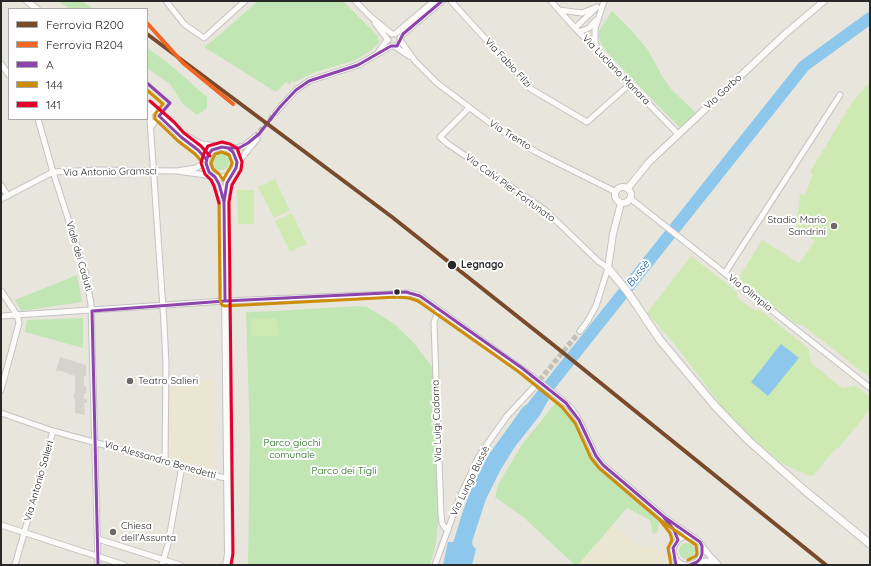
<!DOCTYPE html>
<html>
<head>
<meta charset="utf-8">
<style>
	body { margin:0 }
	#map { position:relative; width:871px; height:566px; overflow:hidden; background:#e8e5dd; font-family:Quicksand,sans-serif }
	canvas { display:block }
	.frame { position:absolute; inset:0; border:2px solid #282828; pointer-events:none }
	.legend { position:absolute; left:8px; top:8px; width:140px; height:112px; box-sizing:border-box; background:#fff; border:1px solid #a9a9a9; margin:0; padding:5px 7px; list-style:none; font-size:12px; color:#282828 }
	.legend li { display:flex; align-items:center; gap:8px; height:20px }
	.legend b { width:20px; border:1px solid #a9a9a9 }
</style>
</head>
<body>
<div id="map">
<canvas width="871" height="566"></canvas>
<div class="frame"></div>
<ul class="legend">
<li><b style="height:5px;background:#7a4b2a"></b>Ferrovia R200</li>
<li><b style="height:5px;background:#f26522"></b>Ferrovia R204</li>
<li><b style="height:5px;background:#8e44ad"></b>A</li>
<li><b style="height:5px;background:#ce8d08"></b>144</li>
<li><b style="height:5px;background:#e4002b"></b>141</li>
</ul>
</div>
<script>
const c = document.querySelector('canvas').getContext('2d');
c.lineJoin = 'round';
function fillPath(path, color) {
  c.fillStyle = color;
  c.fill(path, 'evenodd');
}
function shape(rows) {
  const path = new Path2D();
  for (const r of rows) {
    if (r.length === 3) {
      path.moveTo(r[0] + r[2], r[1]);
      path.arc(r[0], r[1], r[2], 0, 2 * Math.PI);
      continue;
    }
    path.moveTo(r[0], r[1]);
    for (let i = 2; i < r.length; i += 2) path.lineTo(r[i], r[i + 1]);
  }
  return path;
}
function strokePath(path, color, width, dash) {
  c.strokeStyle = color;
  c.lineWidth = width;
  c.lineCap = dash ? 'butt' : 'round';
  c.setLineDash(dash || []);
  c.stroke(path);
}
function write(font, color, halo, rows, align = 'center') {
  c.font = font + ' Quicksand,sans-serif';
  c.lineWidth = 4;
  c.setLineDash([]);
  c.textBaseline = 'middle';
  c.strokeStyle = halo;
  c.fillStyle = color;
  for (const [text, x, y, turn = 0] of rows) {
    c.save();
    c.translate(x, y);
    c.rotate((+turn || 0) * Math.PI / 180);
    c.textAlign = isNaN(turn) ? turn : align;
    if (halo) c.strokeText(text, 0, 0);
    c.fillText(text, 0, 0);
    c.restore();
  }
}
const education = shape([
	[168,380,215,380,214,470,169,458],
	[613,524,639,545,655,548,665,554,671,565,579,564]
]);
const green = shape([
	[58,1,82,1,94,9,70,9],
	[258,1,343,1,378,36,379,43,369,52,353,61,315,72,295,82,292,81,290,84,286,82,276,92,204,47,211,42],
	[612,11,632,31,648,50,662,76,671,89,696,113,680,128,611,57,601,44,599,37,599,31],
	[147,48,168,63,207,97,207,108,197,115,183,104,170,84,147,68],
	[221,162,8],
	[77,275,82,302,21,311,15,300],
	[355,306,367,307,393,323,414,343,433,368,440,521,438,522,436,543,430,565,248,565,250,439,246,312,278,311],
	[83,318,83,348,25,332,27,320],
	[556,402,562,408,575,424,586,450,594,463,659,519,658,531,653,534,650,520,627,508,578,565,575,565,522,516,495,497,498,485,521,446],
	[687,551,8]
]);
const pitch = shape([
	[870,82,870,378,804,326,796,324,738,279,762,240,799,263,815,241,799,231,797,220,800,194,805,195,813,174,810,172,848,109,853,101],
	[275,179,290,210,274,218,258,187],
	[237,190,254,190,254,224,238,224],
	[292,213,307,244,290,252,275,221],
	[691,256,737,292,737,297,740,300,755,311,760,310,808,348,811,363,842,388,856,386,870,397,870,409,838,449,836,448,813,476,807,475,781,463,737,424,724,410,677,347,647,313],
	[277,318,278,336,251,336,251,319]
]);
const plaza = shape([
	[60,357,86,365,86,376,84,376,84,386,86,386,86,393,84,394,84,399,87,399,87,403,84,403,85,415,75,413,75,399,74,399,74,393,75,393,75,376,61,371,56,371]
]);
const water = shape([
	[781,344,799,358,768,396,751,382],
	[539,390,549,399,540,415,514,448,500,471,486,499,472,542,473,546,476,549,472,565,443,565,448,542,453,542,454,540,463,511,472,487,487,457,523,407,530,402]
]);
const river = shape([
	[534,405,804,66,870,18]
]);
const minorTunnel = shape([
	[255,137,276,112],
	[535,386,580,331]
]);
const minor = shape([
	[166,1,184,24,204,38,245,1],
	[355,1,371,17,392,34],
	[451,1,531,89,587,122,630,84],
	[551,1,575,28,678,134],
	[559,10,582,13,597,7],
	[375,23,388,40],
	[575,28,595,9],
	[579,32,589,28,596,20],
	[395,34,434,1],
	[400,40,415,61,437,83,494,126,536,152,616,192],
	[394,46,409,56],
	[379,51,387,40],
	[598,52,595,41,595,29,604,1],
	[1,64,9,75],
	[149,106,164,323,166,364,165,461],
	[469,108,440,137,448,144,545,210,598,261,608,268,596,306,587,322,580,331],
	[276,112,296,90,309,81,358,65,391,46,397,46,400,42,400,38,403,34,442,1],
	[38,119,53,172,85,271,91,304,98,565],
	[151,127,159,116],
	[228,148,236,148,244,146,255,137],
	[206,161,196,168,177,171,213,176],
	[237,165,244,155,257,139],
	[1,185,8,196],
	[1,199,53,172,99,170,177,171],
	[631,199,870,388],
	[725,273,840,95],
	[1,291,17,315,19,323,1,390],
	[438,310,434,323,441,514,442,523,445,528,448,530],
	[1,316,225,301,410,293,420,296,533,377],
	[562,400,571,408,579,420,596,456,603,465,663,516,700,542,702,546,702,554,700,559,697,562,689,565],
	[1,413,53,431,221,477,227,478],
	[668,523,674,530,678,540],
	[1,525,124,565],
	[98,539,180,565],
	[703,547,710,556,718,564],
	[697,562,707,561,716,563],
	[15,565,53,431],
	[162,565,168,544,182,466],
	[435,565,459,499,478,458,492,437,507,416,535,386],
	[685,565,681,564,676,560,673,552,673,548,678,540,682,537,691,536]
]);
const tertiary = shape([
	[27,1,37,9],
	[147,105,171,126,181,137,198,150,206,159],
	[186,136,200,144,217,147],
	[215,177,219,184,223,198],
	[623,195,8],
	[628,188,649,162,785,34,824,1],
	[608,268,613,234,621,203],
	[226,565,228,554,224,202,227,183,236,168,237,162,233,152,228,148,218,147,212,150,208,155,206,161,206,166,209,172,213,176,219,178,226,177,231,175]
]);
const secondary = shape([
	[608,268,627,291,660,340,715,406,749,441,803,489,870,544]
]);
const minorBridge = shape([
	[533,377,562,400]
]);
const bus1 = shape([
	[147,83,170,103,159,116,181,137,198,150,206,159],
	[222,147,228,148,233,152,237,162,236,168,227,183,224,202,219,184,215,177,209,172,206,163,208,155,212,150,222,147],
	[228,148,239,148,248,143,259,134,280,107,296,90,309,81,358,65,391,46,397,46,403,34,442,1],
	[224,202,225,301],
	[663,516,674,530,678,540,673,548,676,565],
	[98,565,92,311,225,301,406,292,420,296,522,368,566,403,579,420,596,456,603,465,663,516,700,542,702,546,702,554,700,559,697,562,690,565]
]);
const bus2 = shape([
	[147,90,163,104,155,114,155,119,178,141,195,154,202,162],
	[222,152,229,155,232,163,231,166,223,180,219,174,213,169,211,163,215,154,222,152],
	[219,203,220,301,222,305,225,306,397,297,409,298,418,301,519,372,562,407,575,423,591,458,599,468,660,520,696,545,697,553,696,556,688,560],
	[659,519,670,533,672,540,668,548,671,565]
]);
const bus3 = shape([
	[150,101,174,122,184,133,201,146,210,156],
	[219,203,214,186,211,180,205,174,201,163,204,153,208,146,222,142,230,144,237,148,242,162,241,170,232,185,229,202,233,554,231,565]
]);
const rail1 = shape([
	[147,34,392,217,556,347,826,565]
]);
const rail2 = shape([
	[147,23,183,63,233,104]
]);
const markers = [
	[834,226,4,"#6b6a67"],
	[452,265,5,"#282828"],
	[397,292,3.5,"#282828"],
	[130,381,4,"#6b6a67"],
	[113,532,4,"#6b6a67"]
];
const streetNames = [
	["Via Fabio Filzi",508,63,47],
	["Via Luciano Manara",616,70,46],
	["Via Garbo",723,92,-43],
	["Via Trento",510,135,32],
	["Via Antonio Gramsci",110,172,-1],
	["Via Calvi Pier Fortunato",510,188,36],
	["Viale dei Caduti",79,256,74],
	["Via Olimpia",750,293,38],
	["Via Luigi Cadorna",437,421,-92],
	["Via Alessandro Benedetti",160,460,16],
	["Via Antonio Salieri",39,481,-74],
	["Via Lungo Bussè",470,481,-64]
];
const poiNames = [
	["Stadio Mario",826,220,"right"],
	["Sandrini",826,232,"right"],
	["Teatro Salieri",138,381],
	["Chiesa",121,526],
	["dell'Assunta",121,538]
];
const stopNames = [
	["Legnago",461,265]
];
const parkNames = [
	["Parco giochi",292,443],
	["comunale",292,455],
	["Parco dei Tigli",344,471]
];
const waterNames = [
	["Bussè",638,274,-51]
];
fillPath(education, '#ebe6d1');
fillPath(green, '#c2e5b4');
fillPath(pitch, '#cee9b1');
fillPath(plaza, '#d6d3cc');
fillPath(water, '#8dc8ec');
strokePath(river, '#8dc8ec', 12);
strokePath(minorTunnel, '#c2bfb9', 5, [5, 2.5]);
strokePath(minor, '#c4c3c3', 7);
strokePath(tertiary, '#c4c3c3', 8);
strokePath(secondary, '#c4c3c3', 9);
strokePath(minor, '#fcfbfa', 5);
strokePath(tertiary, '#fcfbfa', 6);
strokePath(secondary, '#fcfbfa', 7);
strokePath(minorBridge, '#c4c3c3', 7, []);
strokePath(minorBridge, '#fcfbfa', 5);
strokePath(bus1, '#8e44ad', 3);
strokePath(bus2, '#ce8d08', 3);
strokePath(bus3, '#e4002b', 3);
strokePath(rail1, '#7a4b2a', 4);
strokePath(rail2, '#f26522', 4);
for (const [x, y, r, color] of markers) {
  const dot = new Path2D();
  dot.arc(x, y, r, 0, 2 * Math.PI);
  c.fillStyle = color;
  c.fill(dot);
  strokePath(dot, '#fff', 1.5);
}
write('10px', '#282828', '#fff', streetNames);
write('10px', '#282828', '#fff', poiNames, 'left');
write('bold 10px', '#282828', '#fff', stopNames, 'left');
write('10px', '#1c6716', '#fff', parkNames);
write('italic 11px', '#07559d', '#fff', waterNames);
</script>
</body>
</html>
